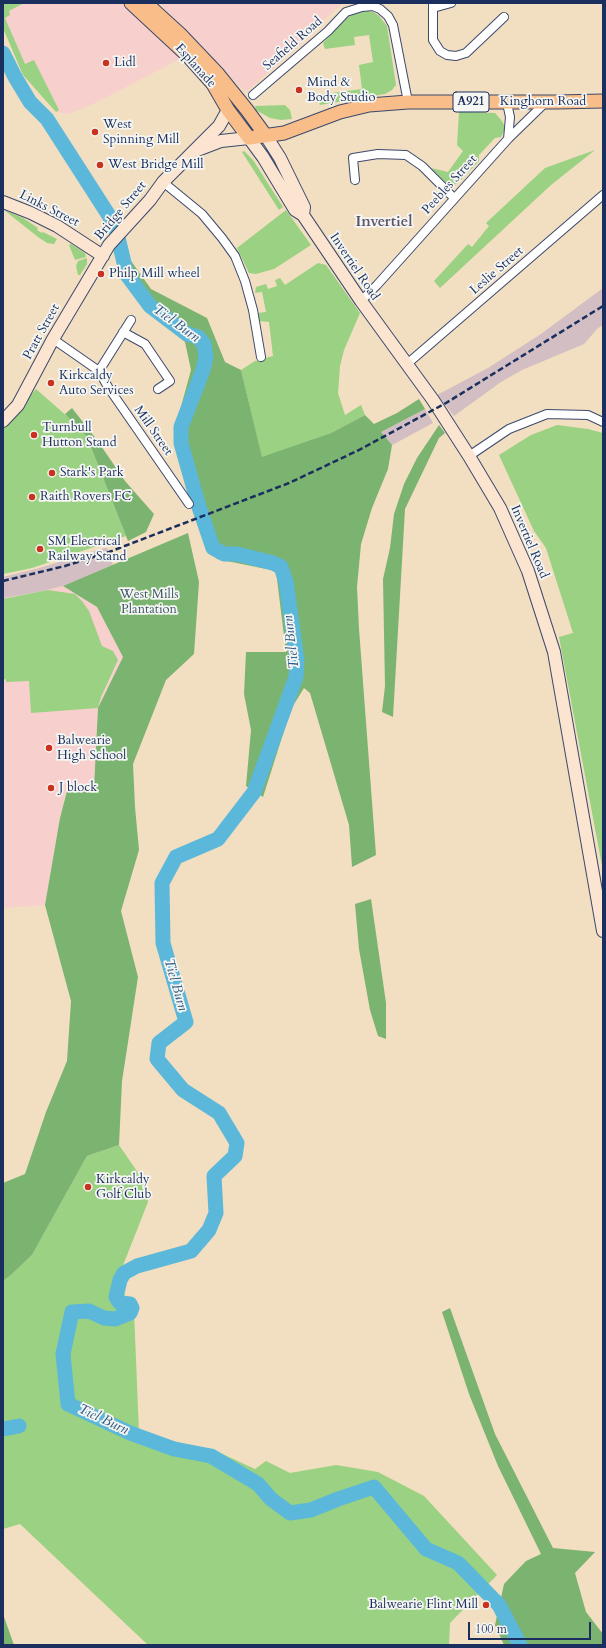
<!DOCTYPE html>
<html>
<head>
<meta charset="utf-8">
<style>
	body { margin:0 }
	#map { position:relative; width:606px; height:1648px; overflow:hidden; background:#f2dec0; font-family:Cardo,serif }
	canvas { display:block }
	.frame { position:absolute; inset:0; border:4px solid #1b2f5e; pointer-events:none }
	.scale { position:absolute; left:468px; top:1622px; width:123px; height:18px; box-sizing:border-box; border:2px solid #1b2f5e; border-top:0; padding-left:5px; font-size:12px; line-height:14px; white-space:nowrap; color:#1b2f5e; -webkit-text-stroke:3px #f6f6f2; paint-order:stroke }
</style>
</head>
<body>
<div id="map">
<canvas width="606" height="1648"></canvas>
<div class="frame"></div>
<div class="scale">100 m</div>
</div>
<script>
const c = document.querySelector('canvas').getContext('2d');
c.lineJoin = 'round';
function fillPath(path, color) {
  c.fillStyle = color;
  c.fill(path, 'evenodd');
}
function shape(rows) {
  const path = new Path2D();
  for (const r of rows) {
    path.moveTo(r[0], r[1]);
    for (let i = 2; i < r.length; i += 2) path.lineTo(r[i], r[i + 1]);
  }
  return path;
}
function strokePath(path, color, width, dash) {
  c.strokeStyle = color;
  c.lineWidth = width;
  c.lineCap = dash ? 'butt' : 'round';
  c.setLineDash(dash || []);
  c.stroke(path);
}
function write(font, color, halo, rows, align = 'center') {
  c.font = font + ' Cardo,serif';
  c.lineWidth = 3.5;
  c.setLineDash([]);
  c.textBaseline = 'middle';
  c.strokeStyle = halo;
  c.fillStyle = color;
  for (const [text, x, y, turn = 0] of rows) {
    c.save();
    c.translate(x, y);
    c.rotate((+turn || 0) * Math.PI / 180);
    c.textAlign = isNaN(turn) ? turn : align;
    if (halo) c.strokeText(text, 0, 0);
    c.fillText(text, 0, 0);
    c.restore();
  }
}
const built = shape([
	[3,3,120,3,136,15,180,59,97,102,69,114,56,112,23,75,3,28],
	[161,3,343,3,318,25,311,35,247,91,243,90,204,49,164,8],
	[63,586,97,607,123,657,98,708,94,788,66,791,60,818,45,905,3,908,3,598,38,592]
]);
const industrial = shape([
	[603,288,603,325,598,328,584,344,522,370,501,382,454,416,437,395,488,368,541,334],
	[425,409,433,423,381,451,379,433],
	[105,548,108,549,113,565,63,586,38,592,3,598,3,577,36,569]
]);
const green = shape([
	[3,3,24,3,9,11,10,15,5,18,25,64,34,60,59,110,56,112,23,75,3,28],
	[367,11,374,12,379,16,387,26,396,85,392,90,385,94,320,105,317,95,362,89,359,65,373,62,369,35,354,37,355,45,325,49,323,43,348,17,353,14],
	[285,105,290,110,292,119,281,120,270,118,256,110,255,106],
	[459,112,495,113,502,121,504,125,504,131,501,137,495,138,479,155,479,161,457,184,452,185,447,184,431,168,448,172,463,151,457,145],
	[595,150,551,185,440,288,434,281,468,244,472,247,489,226,486,223,545,168],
	[244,151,253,160,283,207,279,210,242,152],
	[4,210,23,218,38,228,37,230,42,233,43,232,57,239,54,244,47,243,38,237],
	[286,210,311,245,274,269,256,274,249,273,237,248],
	[71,244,85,253,86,257,75,260,69,245],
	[87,258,87,264,80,275,78,275,76,266,78,261],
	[318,263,326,265,360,313,344,350,340,366,338,393,345,415,361,405,365,415,331,433,262,458,241,370,255,361,273,356,269,322,258,321,257,313,266,312,262,292,255,293,256,287,266,284,268,289,277,286,275,280,280,278,285,285],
	[36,389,69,418,87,437,126,536,32,568,3,574,3,428],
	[557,425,588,429,603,433,603,871,559,637,573,633,546,548,534,531,499,455,531,435],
	[48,590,75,594,82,601,89,611,102,646,113,651,118,660,101,697,98,708,31,713,29,681,6,682,6,679,3,680,3,599],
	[119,1145,143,1180,148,1202,120,1273,123,1292,134,1311,139,1433,216,1451,255,1469,266,1461,290,1473,336,1465,378,1472,424,1496,497,1575,450,1623,449,1645,148,1645,20,1524,3,1529,3,1281,12,1274,32,1255,87,1156]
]);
const forest = shape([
	[117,261,131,261,151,289,207,318,225,362,241,370,262,457,331,433,365,415,374,424,397,413,419,399,425,409,381,432,392,445,388,469,372,508,361,544,357,587,359,629,376,855,352,867,349,825,310,693,304,688,291,709,263,797,246,786,251,730,244,694,246,652,286,652,276,571,217,559,211,548,178,451,176,425,191,370,185,342,138,300],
	[72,408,97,440,125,481,154,514,146,532,128,541,87,437,65,414],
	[439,425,445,433,439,438,405,509,393,717,382,712,385,686,383,579,390,548,394,514,404,484,417,458],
	[188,533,199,582,194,654,166,680,133,764,135,807,139,850,121,911,138,977,122,1081,119,1145,87,1156,32,1255,12,1274,3,1281,3,1183,25,1174,46,1112,67,1061,71,1001,45,905,60,818,67,791,94,788,98,708,123,657,97,607,63,586],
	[371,899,386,1003,386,1039,378,1036,370,1010,359,949,355,904],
	[450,1308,495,1434,553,1548,595,1552,575,1573,586,1612,603,1634,603,1645,504,1645,495,1625,504,1584,526,1561,541,1554,498,1466,469,1394,442,1312],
	[3,1614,14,1645,3,1645]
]);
const river = shape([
	[3,53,15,77,30,102,47,119,115,225,127,275,150,306,187,334,198,337,204,344,206,357,203,370,181,427,181,443,199,507,213,548,224,554,237,554,273,563,281,567,286,582,297,660,296,677,254,792,218,839,176,857,162,883,163,943,186,1022,159,1043,157,1059,183,1090,219,1113,237,1143,235,1156,214,1176,216,1213,209,1230,191,1251,137,1266,124,1273,120,1280,116,1297,120,1303,130,1304,132,1308,130,1313,115,1319,104,1318,89,1311,72,1312,63,1354,68,1404,130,1433,174,1449,211,1456,258,1484,271,1499,290,1513,311,1510,338,1499,374,1487,426,1549,458,1563,499,1605,520,1645],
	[3,1429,19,1426]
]);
const street = shape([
	[433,3,433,40,440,51,447,55,456,56,466,53,504,17],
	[433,8,451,3],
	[253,95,328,31,346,12,362,7,373,6,380,9,388,16,393,25,408,102],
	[507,103,510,117,508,139],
	[355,180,353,158,378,154,406,155,422,166,454,198],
	[163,182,202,214,222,238,235,256,245,281,253,310,261,357],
	[361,301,377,285,508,139,546,102],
	[123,332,145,344,170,381,158,389],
	[53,339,99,371,108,387,189,504],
	[407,364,603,195],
	[99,371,131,320],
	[469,456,509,429,547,414,588,415,603,422]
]);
const secondary = shape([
	[266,136,280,158,304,207,303,215],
	[195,151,221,141,249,138,263,157,295,210,303,215,361,301,433,400,469,456,500,508,528,571,554,652,603,931],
	[3,202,31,213,57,226,103,256],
	[3,421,18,405,53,339,109,245,150,200,163,182,219,126,228,110]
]);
const primary = shape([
	[131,3,188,56,213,84,228,110,249,138],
	[146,3,180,34,218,74,247,110,266,136],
	[249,138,284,133,340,112,369,105,408,102,557,102,603,101]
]);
const rail = shape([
	[3,581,65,566,109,552,289,483,359,450,446,403,603,306]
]);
const markers = [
	[106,63,4,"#c8321e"],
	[299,90,4,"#c8321e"],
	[95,132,4,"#c8321e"],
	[100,165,4,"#c8321e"],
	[101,274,4,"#c8321e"],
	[51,383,4,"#c8321e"],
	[34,435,4,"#c8321e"],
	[52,473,4,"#c8321e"],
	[32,497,4,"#c8321e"],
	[40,549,4,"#c8321e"],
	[49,748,4,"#c8321e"],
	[51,788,4,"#c8321e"],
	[88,1187,4,"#c8321e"],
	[486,1605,4,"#c8321e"]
];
const shields = [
	[471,102,36]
];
const shieldNames = [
	["A921",471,102]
];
const streetNames = [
	["Seafield Road",293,44,-41],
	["Esplanade",195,66,48],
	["Kinghorn Road",543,102],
	["Peebles Street",450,185,-48],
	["Links Street",49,209,27],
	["Bridge Street",121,211,-50],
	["Invertiel Road",354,267,56],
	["Leslie Street",497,271,-41],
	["Pratt Street",42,332,-61],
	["Mill Street",153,431,55],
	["Invertiel Road",529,542,67]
];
const poiNames = [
	["Lidl",114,63],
	["Mind &",307,83],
	["Body Studio",307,98],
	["West",103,125],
	["Spinning Mill",103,140],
	["West Bridge Mill",108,165],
	["Philp Mill wheel",109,274],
	["Kirkcaldy",59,376],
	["Auto Services",59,391],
	["Turnbull",42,428],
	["Hutton Stand",42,443],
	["Stark's Park",60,473],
	["Raith Rovers FC",40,497],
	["SM Electrical",48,542],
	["Railway Stand",48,557],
	["Balwearie",57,741],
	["High School",57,756],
	["J block",59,788],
	["Kirkcaldy",96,1180],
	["Golf Club",96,1195],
	["Balwearie Flint Mill",478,1605,"right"]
];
const parkNames = [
	["West Mills",149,595],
	["Plantation",149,610]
];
const waterNames = [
	["Tiel Burn",176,324,36],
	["Tiel Burn",292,642,-97],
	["Tiel Burn",175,985,74],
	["Tiel Burn",103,1420,25]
];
const quarterNames = [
	["Invertiel",384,223]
];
fillPath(built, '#f7d0cd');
fillPath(industrial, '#d2bec3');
fillPath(green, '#9ad182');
fillPath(forest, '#7bb370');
strokePath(river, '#5cb8da', 15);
strokePath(street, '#3b496d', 10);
strokePath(secondary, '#3b496d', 14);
strokePath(primary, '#3b496d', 15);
strokePath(street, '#fff', 8);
strokePath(secondary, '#fce5d0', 12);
strokePath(primary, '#f8bd89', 13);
strokePath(rail, '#1b2f5e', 2.5, [6, 3]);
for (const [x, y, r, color] of markers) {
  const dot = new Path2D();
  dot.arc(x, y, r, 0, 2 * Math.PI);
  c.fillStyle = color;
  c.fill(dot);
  strokePath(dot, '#f6f6f2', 1.5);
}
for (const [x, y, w] of shields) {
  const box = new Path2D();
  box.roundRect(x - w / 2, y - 10, w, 20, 3);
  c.fillStyle = '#f6f6f2';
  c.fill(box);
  strokePath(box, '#1b2f5e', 1);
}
write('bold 12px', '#1b2f5e', null, shieldNames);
write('13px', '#1b2f5e', '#f6f6f2', streetNames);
write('13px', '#1b2f5e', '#f6f6f2', poiNames, 'left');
write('13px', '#3b5867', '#f6f6f2', parkNames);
write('italic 14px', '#2e5883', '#f6f6f2', waterNames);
write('bold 15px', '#5b546b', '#f6f6f2', quarterNames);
</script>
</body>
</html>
